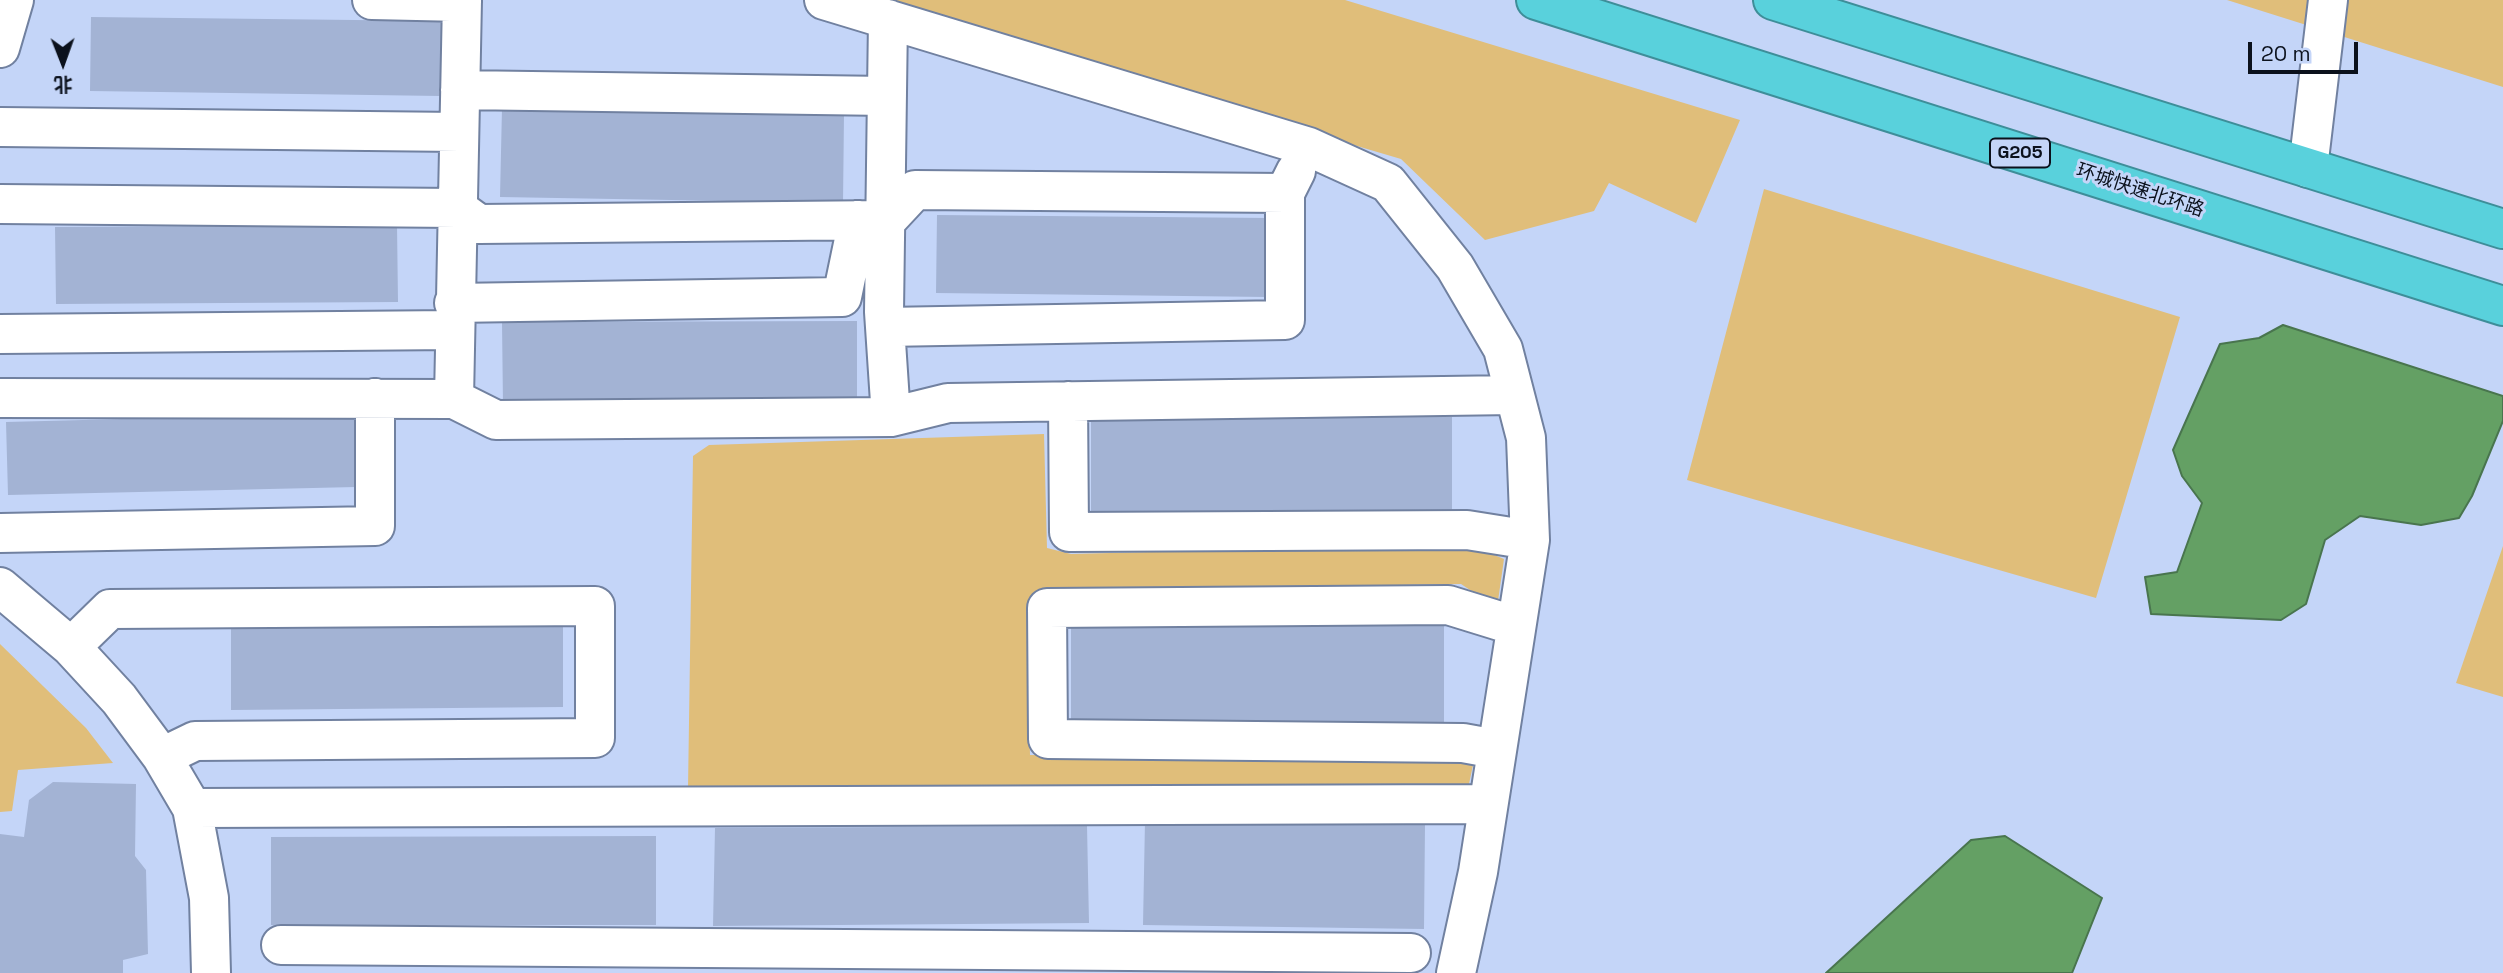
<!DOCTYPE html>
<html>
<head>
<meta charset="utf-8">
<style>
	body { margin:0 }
	#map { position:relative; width:2503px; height:973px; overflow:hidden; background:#c4d5f8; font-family:"Space Grotesk","Noto Sans SC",sans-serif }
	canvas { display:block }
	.north { position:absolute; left:28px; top:28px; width:70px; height:70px; -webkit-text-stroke:5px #c4d5f8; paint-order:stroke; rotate:179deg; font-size:19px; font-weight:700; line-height:28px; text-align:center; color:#0b111c }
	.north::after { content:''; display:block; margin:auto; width:24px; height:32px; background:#0b111c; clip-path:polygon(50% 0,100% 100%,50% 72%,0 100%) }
	.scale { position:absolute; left:2248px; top:42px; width:110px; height:32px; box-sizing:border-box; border:4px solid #0b111c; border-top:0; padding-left:9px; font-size:21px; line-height:24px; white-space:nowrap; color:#0b111c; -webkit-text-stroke:5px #c4d5f8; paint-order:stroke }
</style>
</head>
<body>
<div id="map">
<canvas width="2503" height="973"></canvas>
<div class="north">北</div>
<div class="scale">20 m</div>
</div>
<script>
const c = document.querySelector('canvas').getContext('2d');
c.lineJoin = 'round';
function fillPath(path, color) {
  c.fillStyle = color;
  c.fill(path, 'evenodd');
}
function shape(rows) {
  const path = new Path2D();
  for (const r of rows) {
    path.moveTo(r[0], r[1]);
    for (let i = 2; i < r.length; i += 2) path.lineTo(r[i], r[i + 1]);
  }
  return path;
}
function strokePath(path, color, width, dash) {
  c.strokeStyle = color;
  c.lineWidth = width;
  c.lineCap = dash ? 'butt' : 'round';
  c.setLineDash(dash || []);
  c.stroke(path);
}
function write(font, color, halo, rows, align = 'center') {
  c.font = font + ' "Space Grotesk","Noto Sans SC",sans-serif';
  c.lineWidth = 6;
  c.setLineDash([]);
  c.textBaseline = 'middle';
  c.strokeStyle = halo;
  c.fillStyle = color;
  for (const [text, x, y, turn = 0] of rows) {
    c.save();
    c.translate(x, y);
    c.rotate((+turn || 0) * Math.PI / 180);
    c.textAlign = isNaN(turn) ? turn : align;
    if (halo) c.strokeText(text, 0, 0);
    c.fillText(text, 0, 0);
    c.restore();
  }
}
const green = shape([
	[863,0,1345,0,1740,120,1696,223,1609,183,1594,211,1485,240,1401,159],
	[2227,0,2503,0,2503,87],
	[1764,189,2180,317,2096,598,1687,480],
	[1044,434,1047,548,1071,554,1467,544,1504,559,1497,608,1461,584,1041,591,1027,605,1030,755,1439,757,1473,765,1469,784,688,788,693,456,709,445],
	[2503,546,2503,697,2456,683],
	[0,644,86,728,113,763,18,770,12,811,0,812]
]);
const water = shape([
	[2283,325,2503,396,2503,421,2472,496,2459,518,2421,525,2360,516,2325,540,2306,604,2281,620,2151,614,2145,577,2177,572,2202,503,2182,476,2173,450,2220,344,2259,338,2283,325],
	[2005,836,2102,898,2072,973,1826,973,1971,840,2005,836]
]);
const building = shape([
	[91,17,442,21,441,96,90,91],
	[502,108,844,114,843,203,500,197],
	[937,215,1268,218,1267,297,936,293],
	[397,225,398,302,56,304,55,227],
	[857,321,857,405,503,405,502,322],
	[354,413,356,487,8,495,6,422],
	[1091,416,1452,417,1452,515,1091,515],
	[1444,624,1444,725,1071,727,1071,626],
	[563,626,563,707,231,710,231,629],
	[53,782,136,784,135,856,146,870,148,954,123,960,123,973,0,973,0,834,24,837,29,800],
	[1145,821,1425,825,1424,929,1143,925],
	[1087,826,1089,923,713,926,715,828],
	[656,836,656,925,271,925,271,837]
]);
const minor = shape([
	[372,0,462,2],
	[824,0,1309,147,1388,183,1455,267,1503,349,1526,438,1530,540,1478,872,1456,973],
	[888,19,884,312,891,417],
	[0,48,14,0],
	[460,90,887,96],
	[0,127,459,132],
	[2308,168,2328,0],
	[0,204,457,208,479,224,887,220,915,190,1285,193],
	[454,303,842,297,858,220],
	[885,327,1285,320,1285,193,1296,171],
	[0,334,453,330],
	[0,398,454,399,496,420,891,417,948,403,1514,395],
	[454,399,462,0],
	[1068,401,1069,532,1467,530,1530,540],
	[0,533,375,526,375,398],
	[0,587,71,647,119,699,162,757,192,808,209,898,211,973],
	[71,647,110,609,595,606,595,738,195,741,162,757],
	[1496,749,1463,743,1048,739,1047,608,1448,605,1516,626],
	[192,808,1487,804],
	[281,945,1411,953]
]);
const highway = shape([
	[1536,0,2503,306],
	[1773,0,2503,229]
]);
const shields = [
	[2020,153,60]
];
const shieldNames = [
	["G205",2020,153]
];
const streetNames = [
	["环城快速北环路",2140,191,18]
];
fillPath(green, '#e0be7a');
fillPath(water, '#64a064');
strokePath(water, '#49754e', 2);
fillPath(building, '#a3b3d4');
strokePath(minor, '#7181a0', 42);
strokePath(highway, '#3e8e99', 42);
strokePath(minor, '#fff', 38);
strokePath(highway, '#59d1dc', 38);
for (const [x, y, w] of shields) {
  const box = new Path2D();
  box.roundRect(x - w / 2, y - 14.5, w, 29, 5);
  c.fillStyle = '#c4d5f8';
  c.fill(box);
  strokePath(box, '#0b111c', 2);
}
write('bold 18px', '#0b111c', null, shieldNames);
write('19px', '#0b111c', '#c4d5f8', streetNames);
</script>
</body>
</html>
